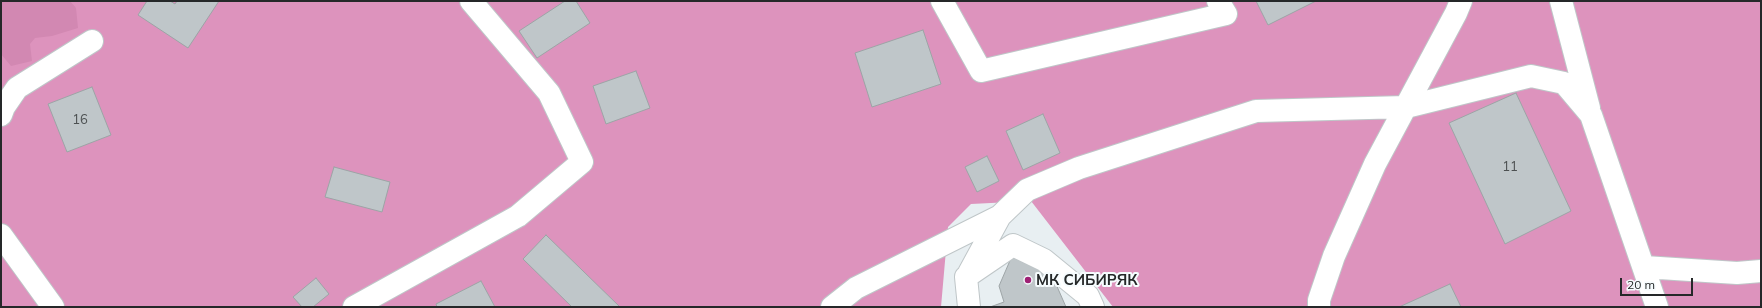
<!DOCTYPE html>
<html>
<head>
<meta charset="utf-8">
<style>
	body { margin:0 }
	#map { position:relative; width:1762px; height:308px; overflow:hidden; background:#e8eff2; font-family:Mulish,sans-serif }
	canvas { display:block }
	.frame { position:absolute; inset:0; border:2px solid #252829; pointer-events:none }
	.scale { position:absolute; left:1620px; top:278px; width:73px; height:18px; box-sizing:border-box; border:2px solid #252829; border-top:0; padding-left:5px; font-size:12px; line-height:14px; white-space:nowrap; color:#252829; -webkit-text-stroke:3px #f6fcfe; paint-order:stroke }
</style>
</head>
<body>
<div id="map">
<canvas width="1762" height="308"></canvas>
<div class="frame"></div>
<div class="scale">20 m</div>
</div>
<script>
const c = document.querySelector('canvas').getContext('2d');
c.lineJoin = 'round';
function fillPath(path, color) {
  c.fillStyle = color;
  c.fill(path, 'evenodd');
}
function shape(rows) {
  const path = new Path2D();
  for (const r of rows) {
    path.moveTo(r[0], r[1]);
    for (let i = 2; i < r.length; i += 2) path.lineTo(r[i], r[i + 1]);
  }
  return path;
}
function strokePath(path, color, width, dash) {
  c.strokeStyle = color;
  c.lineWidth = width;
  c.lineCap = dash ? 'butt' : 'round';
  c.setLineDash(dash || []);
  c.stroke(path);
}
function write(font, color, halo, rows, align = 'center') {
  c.font = font + ' Mulish,sans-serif';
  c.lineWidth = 4;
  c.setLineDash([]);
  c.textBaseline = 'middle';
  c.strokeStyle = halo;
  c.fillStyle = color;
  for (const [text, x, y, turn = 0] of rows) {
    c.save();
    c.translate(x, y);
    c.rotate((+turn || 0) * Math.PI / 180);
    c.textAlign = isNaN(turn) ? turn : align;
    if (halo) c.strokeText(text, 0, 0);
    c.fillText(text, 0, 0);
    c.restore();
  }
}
const forest = shape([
	[1,1,1761,1,1761,307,1113,307,1031,201,971,204,948,227,941,307,1,307]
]);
const water = shape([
	[1,1,70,1,76,8,78,28,52,36,35,38,30,44,32,61,11,66,1,54]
]);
const building = shape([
	[147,1,170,1,175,4,177,1,219,1,188,48,138,15,147,1],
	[565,1,576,1,590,23,537,58,519,31,565,1],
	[1256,1,1316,1,1268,25,1256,1],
	[923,30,941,84,872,107,855,53,923,30],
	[636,71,650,108,606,124,593,86,636,71],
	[92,87,111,135,67,152,48,104,92,87],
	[1516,93,1571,211,1505,244,1449,123,1516,93],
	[1043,114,1060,153,1023,170,1006,131,1043,114],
	[987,156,999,181,977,192,965,167,987,156],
	[334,167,390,182,382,212,325,197,334,167],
	[546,235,619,306,618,307,572,307,523,259,546,235],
	[1012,256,1052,275,1066,307,990,307,1004,302,999,286,1012,256],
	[316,278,329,294,313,307,302,307,293,297,316,278],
	[481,281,495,307,437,307,436,304,481,281],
	[1450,284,1461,307,1399,307,1450,284]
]);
const minor = shape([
	[942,1,981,71,1226,14,1218,1],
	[1561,1,1589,108],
	[1,115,4,107,17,88,92,41],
	[1,235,53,307],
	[1644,267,1737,273,1761,271],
	[969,273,1000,216],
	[354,307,518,216,582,162,549,93,471,1],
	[832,307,856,288,1000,216,1027,190,1079,168,1256,111,1406,107,1531,76,1564,83,1591,115,1657,307],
	[969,307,966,277,1013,245,1044,260,1088,296,1093,307],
	[1319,307,1319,300,1334,256,1375,164,1456,13,1461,1]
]);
const markers = [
	[1028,280,4,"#9f2175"]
];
const numberNames = [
	["16",80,120],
	["11",1510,167]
];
const poiNames = [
	["МК СИБИРЯК",1036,280]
];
fillPath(forest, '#dd93bd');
fillPath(water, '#d288b2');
fillPath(building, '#bfc6c9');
strokePath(building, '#9da4a6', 1);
strokePath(minor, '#bfc6c8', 24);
strokePath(minor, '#fff', 22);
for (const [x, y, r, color] of markers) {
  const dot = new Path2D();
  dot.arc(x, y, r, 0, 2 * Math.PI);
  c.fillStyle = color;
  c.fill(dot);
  strokePath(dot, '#f6fcfe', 1.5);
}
write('13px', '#4c5051', null, numberNames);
write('bold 15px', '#252829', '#f6fcfe', poiNames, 'left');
</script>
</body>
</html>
